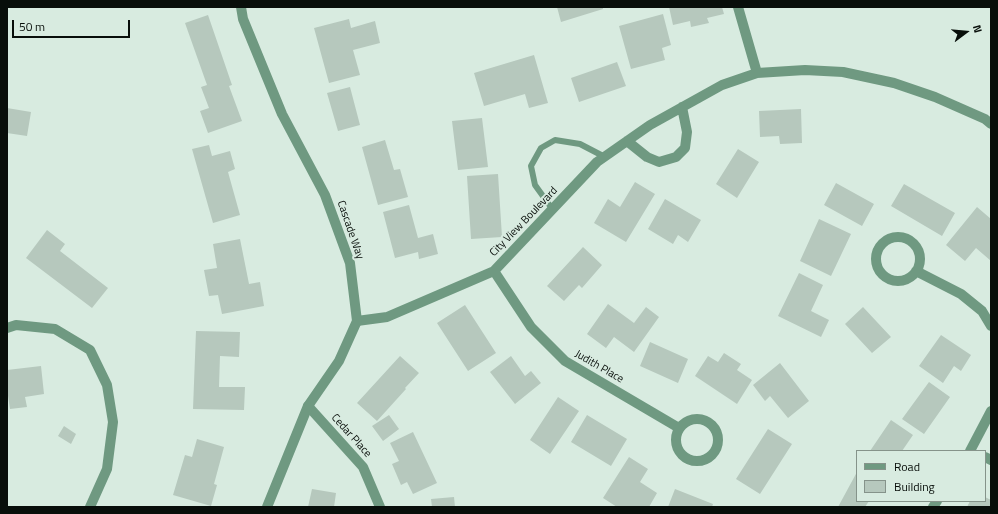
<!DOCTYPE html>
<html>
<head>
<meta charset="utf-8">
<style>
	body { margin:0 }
	#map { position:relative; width:998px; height:514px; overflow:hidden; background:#d8ebe0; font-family:"Titillium Web",sans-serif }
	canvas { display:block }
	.frame { position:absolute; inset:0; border:8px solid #080e0a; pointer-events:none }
	.legend { position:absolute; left:856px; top:450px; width:130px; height:52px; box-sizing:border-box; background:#d8ebe0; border:1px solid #85938a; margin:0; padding:5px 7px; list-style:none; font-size:12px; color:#080e0a }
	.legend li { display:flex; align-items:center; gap:8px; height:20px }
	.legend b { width:20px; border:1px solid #85938a }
	.north { position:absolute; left:946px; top:12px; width:40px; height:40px; -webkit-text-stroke:3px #d8ebe0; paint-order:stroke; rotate:74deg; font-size:11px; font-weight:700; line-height:16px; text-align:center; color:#080e0a }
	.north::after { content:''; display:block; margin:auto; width:14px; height:18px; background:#080e0a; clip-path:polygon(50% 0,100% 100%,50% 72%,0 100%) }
	.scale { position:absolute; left:12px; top:20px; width:118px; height:18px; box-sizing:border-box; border:2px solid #080e0a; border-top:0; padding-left:5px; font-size:12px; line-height:14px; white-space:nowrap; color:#080e0a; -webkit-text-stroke:3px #d8ebe0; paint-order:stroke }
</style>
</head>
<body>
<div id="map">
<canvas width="998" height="514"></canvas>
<div class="frame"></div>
<ul class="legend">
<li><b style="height:5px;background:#6f9981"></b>Road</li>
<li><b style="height:11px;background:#b6c8bd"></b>Building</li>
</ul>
<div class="north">N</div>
<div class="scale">50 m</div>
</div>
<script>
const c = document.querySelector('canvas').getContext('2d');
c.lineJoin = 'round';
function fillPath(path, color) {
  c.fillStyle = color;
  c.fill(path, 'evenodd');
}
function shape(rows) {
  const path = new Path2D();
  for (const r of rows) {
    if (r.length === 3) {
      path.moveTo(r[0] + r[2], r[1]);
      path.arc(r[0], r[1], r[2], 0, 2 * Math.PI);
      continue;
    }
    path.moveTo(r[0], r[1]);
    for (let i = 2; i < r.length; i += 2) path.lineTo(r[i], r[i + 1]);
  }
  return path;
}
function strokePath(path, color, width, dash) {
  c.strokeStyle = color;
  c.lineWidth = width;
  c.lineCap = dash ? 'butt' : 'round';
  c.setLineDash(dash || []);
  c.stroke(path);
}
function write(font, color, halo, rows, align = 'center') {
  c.font = font + ' "Titillium Web",sans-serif';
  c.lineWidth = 4;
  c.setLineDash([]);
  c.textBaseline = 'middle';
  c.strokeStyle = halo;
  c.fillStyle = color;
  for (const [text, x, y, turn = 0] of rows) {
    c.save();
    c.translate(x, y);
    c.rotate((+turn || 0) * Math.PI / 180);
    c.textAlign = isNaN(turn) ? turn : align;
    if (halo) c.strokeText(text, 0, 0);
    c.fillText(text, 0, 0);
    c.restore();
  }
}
const building = shape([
	[557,7,603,7,603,9,561,22],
	[669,7,722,7,724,14,707,18,709,23,691,27,690,21,673,25],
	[663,14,671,45,662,48,665,60,631,69,619,26],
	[208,15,232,85,229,86,242,121,208,133,200,111,209,108,201,87,207,85,185,23],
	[349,19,351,28,375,21,380,43,353,50,360,75,329,83,314,28],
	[534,55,548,103,529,108,525,94,484,106,474,73],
	[617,62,626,86,579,102,571,78],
	[350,87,360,125,338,131,327,93],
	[7,108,31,112,27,136,7,133],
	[801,109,802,143,780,144,779,136,760,137,759,111],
	[482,118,488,167,458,170,452,121],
	[385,140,394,170,400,169,408,197,378,205,362,147],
	[209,145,212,156,230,151,235,169,228,172,240,215,213,223,192,149],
	[738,149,759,162,737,198,716,184],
	[498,174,502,237,471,239,467,176],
	[635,182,655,194,626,242,594,223,608,199,620,207],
	[836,183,874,204,862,226,824,205],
	[904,184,955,213,942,236,891,206],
	[665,199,701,220,688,242,678,235,673,244,648,229],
	[409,205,418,238,433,234,438,254,419,259,418,252,395,258,383,212],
	[977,207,991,219,991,261,976,248,965,261,946,245],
	[819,219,851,234,831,276,800,261],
	[47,230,65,244,60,251,108,288,92,308,26,258],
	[240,239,249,284,260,282,264,306,222,314,218,295,209,296,204,270,217,268,213,244],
	[583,247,602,265,582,288,579,285,564,301,547,286],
	[799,273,823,285,811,311,829,320,821,337,778,316],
	[608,304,634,323,646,307,659,317,634,352,614,337,606,348,587,334],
	[465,305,496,353,468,371,437,323],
	[863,307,891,337,872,353,845,324],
	[196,331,240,332,239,357,220,356,219,387,245,387,244,410,193,409],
	[941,335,971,355,961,371,954,366,943,383,919,366],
	[650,342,688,359,678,383,640,366],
	[724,353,741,364,737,370,752,380,737,404,695,376,708,356,718,362],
	[400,356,419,373,405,388,406,389,377,421,357,403],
	[511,356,525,376,531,371,541,383,515,404,490,372],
	[780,363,809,401,788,418,770,396,765,401,753,385],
	[41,366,44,394,25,397,27,407,10,409,7,389,7,370],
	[929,382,950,397,924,434,902,419],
	[558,397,579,411,550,454,530,440],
	[389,415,399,429,383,441,372,426],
	[587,415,627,439,611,466,571,442],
	[891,420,913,435,902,451,870,451],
	[64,426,76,434,71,444,58,436],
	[768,429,792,444,760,494,736,479],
	[413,432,437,483,413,494,407,482,401,485,392,464,399,461,390,443],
	[197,439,224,447,214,484,217,485,211,506,173,495,185,455,192,457],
	[629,457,648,469,640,482,657,493,649,507,617,507,603,498],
	[857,472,857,501,869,501,865,507,838,507],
	[312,489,336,493,334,507,308,507],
	[675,489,713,504,712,507,668,507],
	[454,497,455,507,432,507,431,499],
	[985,497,991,500,991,507,967,507,970,501,985,501]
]);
const service = shape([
	[553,210,535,185,531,166,541,148,555,140,580,144,605,157]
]);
const minor = shape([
	[738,7,757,73],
	[627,141,647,157,659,162,676,157,685,148,687,132,682,107],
	[898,259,22],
	[494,271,531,327,565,361,679,428],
	[916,271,961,294,982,311,991,326],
	[357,321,387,317,494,271,597,162,650,125,722,85,757,73,805,70,843,72,894,83,935,97,985,119,991,124],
	[7,328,16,325,55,329,90,350,107,385,113,422,107,469,90,507],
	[308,406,363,467,380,507],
	[697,440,21],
	[970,451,991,411],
	[985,457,991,460],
	[933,507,937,501]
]);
const tertiary = shape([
	[241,7,243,19,282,114,325,195,350,263,357,321,339,361,308,406,267,507]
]);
const streetNames = [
	["City View Boulevard",524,222,-46],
	["Cascade Way",350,230,71],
	["Judith Place",599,367,30],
	["Cedar Place",351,436,48]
];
fillPath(building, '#b6c8bd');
strokePath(service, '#6f9981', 6);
strokePath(minor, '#6f9981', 10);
strokePath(tertiary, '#6f9981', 10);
write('11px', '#080e0a', '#d8ebe0', streetNames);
</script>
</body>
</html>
